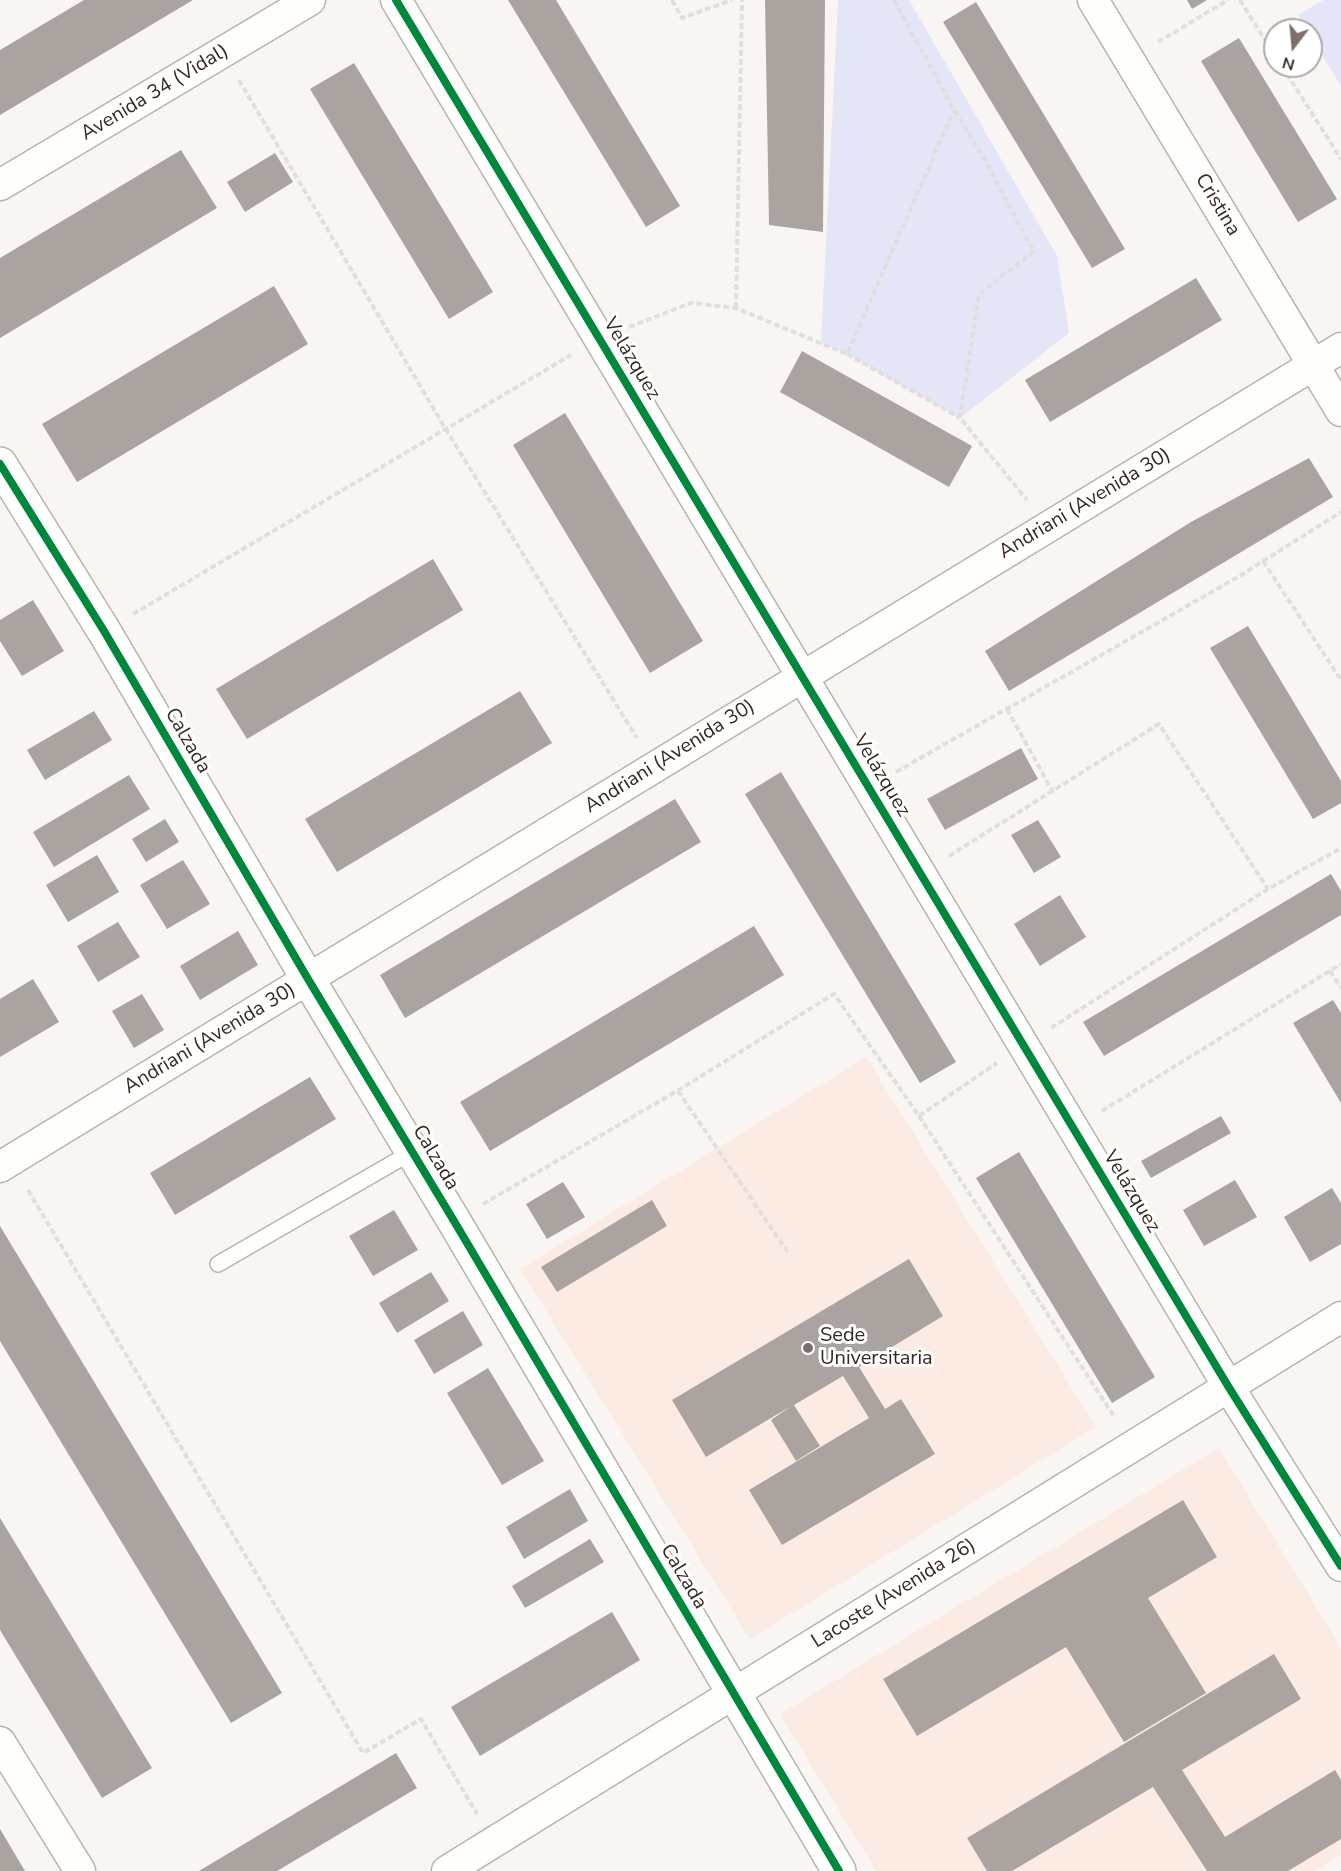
<!DOCTYPE html>
<html>
<head>
<meta charset="utf-8">
<style>
	body { margin:0 }
	#map { position:relative; width:1341px; height:1871px; overflow:hidden; background:#f9f5f3; font-family:"Nunito Sans",sans-serif }
	canvas { display:block }
	.north { position:absolute; left:1263px; top:18px; width:60px; height:60px; box-sizing:border-box; background:#fff; border:2px solid #afa9a7; border-radius:50%; rotate:196deg; font-size:16px; font-weight:700; line-height:24px; text-align:center; color:#372922 }
	.north::after { content:''; display:block; margin:auto; width:21px; height:27px; background:#7b706b; clip-path:polygon(50% 0,100% 100%,50% 72%,0 100%) }
</style>
</head>
<body>
<div id="map">
<canvas width="1341" height="1871"></canvas>
<div class="north">N</div>
</div>
<script>
const c = document.querySelector('canvas').getContext('2d');
c.lineJoin = 'round';
function fillPath(path, color) {
  c.fillStyle = color;
  c.fill(path, 'evenodd');
}
function shape(rows) {
  const path = new Path2D();
  for (const r of rows) {
    path.moveTo(r[0], r[1]);
    for (let i = 2; i < r.length; i += 2) path.lineTo(r[i], r[i + 1]);
  }
  return path;
}
function strokePath(path, color, width, dash) {
  c.strokeStyle = color;
  c.lineWidth = width;
  c.lineCap = dash ? 'butt' : 'round';
  c.setLineDash(dash || []);
  c.stroke(path);
}
function write(font, color, halo, rows, align = 'center') {
  c.font = font + ' "Nunito Sans",sans-serif';
  c.lineWidth = 6;
  c.setLineDash([]);
  c.textBaseline = 'middle';
  c.strokeStyle = halo;
  c.fillStyle = color;
  for (const [text, x, y, turn = 0] of rows) {
    c.save();
    c.translate(x, y);
    c.rotate((+turn || 0) * Math.PI / 180);
    c.textAlign = isNaN(turn) ? turn : align;
    if (halo) c.strokeText(text, 0, 0);
    c.fillText(text, 0, 0);
    c.restore();
  }
}
const built = shape([
	[866,1057,1096,1427,750,1639,520,1269],
	[1219,1448,1341,1648,1341,1855,1315,1871,876,1871,780,1714]
]);
const green = shape([
	[838,0,909,0,1057,256,1069,333,960,418,847,354,821,343],
	[1323,0,1341,0,1341,86,1311,37,1311,30,1307,30,1298,15]
]);
const building = shape([
	[84,0,193,0,0,115,0,50],
	[508,0,556,0,680,206,646,227],
	[765,0,825,0,823,232,769,225],
	[1187,0,1207,0,1192,9],
	[976,2,1125,249,1092,268,943,22],
	[1239,38,1337,199,1298,222,1201,61],
	[354,63,493,292,449,319,310,89],
	[181,150,217,208,0,338,0,258],
	[275,153,293,182,245,212,227,182],
	[1196,278,1222,320,1050,422,1025,380],
	[274,286,308,344,77,482,42,424],
	[802,351,972,446,949,487,780,392],
	[565,413,703,641,650,673,513,445],
	[1309,458,1333,497,1009,691,985,651,1191,522],
	[433,559,463,610,247,739,216,689],
	[33,600,64,651,22,676,0,641,0,620],
	[1248,626,1341,781,1341,803,1313,819,1210,648],
	[520,691,552,743,337,872,305,819],
	[94,711,112,740,45,780,27,750],
	[1021,748,1038,779,945,830,927,799],
	[781,772,956,1062,920,1083,745,794],
	[129,775,150,809,54,867,33,832],
	[675,799,701,842,405,1018,380,975],
	[165,819,179,842,146,862,132,839],
	[1038,820,1061,857,1034,873,1011,835],
	[97,855,119,892,68,922,46,885],
	[183,860,210,904,167,929,140,885],
	[1331,874,1341,891,1341,915,1104,1056,1083,1022],
	[1060,895,1086,937,1040,966,1014,924],
	[118,922,140,957,98,982,77,946],
	[754,926,784,975,490,1151,460,1102],
	[238,931,258,965,200,1000,180,966],
	[33,979,59,1022,0,1057,0,999],
	[142,994,164,1030,134,1048,112,1011],
	[1333,1000,1341,1013,1341,1103,1293,1023],
	[310,1077,336,1119,175,1215,150,1173],
	[1221,1116,1231,1133,1151,1178,1141,1161],
	[1019,1152,1155,1377,1112,1403,976,1178],
	[1235,1180,1257,1217,1204,1246,1183,1210],
	[563,1182,585,1217,547,1239,526,1204],
	[1332,1188,1341,1203,1341,1244,1310,1262,1284,1217],
	[652,1200,667,1226,557,1292,541,1267],
	[394,1210,418,1250,373,1276,349,1236],
	[0,1226,282,1693,231,1723,0,1341],
	[909,1259,943,1316,859,1367,885,1409,901,1399,935,1454,782,1545,749,1490,869,1418,843,1376,794,1405,820,1446,796,1461,771,1420,791,1406,706,1457,672,1400],
	[431,1272,449,1301,397,1333,379,1303],
	[463,1311,483,1345,434,1374,414,1340],
	[488,1368,544,1461,502,1485,447,1393],
	[570,1489,588,1521,524,1559,506,1527],
	[1183,1500,1217,1557,1148,1598,1206,1693,1124,1742,1066,1647,917,1736,883,1679],
	[0,1518,152,1768,102,1798,0,1630],
	[590,1539,604,1562,525,1608,512,1586],
	[612,1612,640,1660,480,1756,451,1707],
	[1274,1654,1301,1699,1182,1770,1225,1837,1335,1770,1341,1780,1341,1839,1288,1871,1207,1871,1153,1787,1012,1871,987,1871,967,1838],
	[396,1753,417,1788,277,1871,199,1871],
	[0,1829,25,1871,0,1871]
]);
const path = shape([
	[672,0,682,18,732,0],
	[894,0,954,110,981,153,1034,252,979,294,960,418,1027,500],
	[1240,0,1275,56],
	[1158,42,1228,0],
	[1282,66,1341,159],
	[239,80,445,428,637,738],
	[736,308,742,0],
	[629,327,691,303,736,308,847,354,954,110],
	[847,354,960,418],
	[1263,561,1341,680],
	[133,614,571,355],
	[1007,709,1053,792],
	[896,772,1238,577,1341,512],
	[949,856,1159,724,1268,889],
	[1330,971,1341,988],
	[1051,1028,1268,889,1341,848],
	[678,1091,789,1254],
	[1102,1111,1341,964],
	[919,1116,1115,1418],
	[28,1190,363,1753,421,1719,477,1814],
	[483,1204,677,1091,834,994,919,1116,997,1063]
]);
const lane = shape([
	[218,1264,412,1152]
]);
const street = shape([
	[396,0,1228,1386,1341,1566],
	[1093,0,1341,411],
	[0,185,310,0],
	[0,1167,1341,348],
	[0,1742,80,1871],
	[447,1871,1341,1317]
]);
const secondary = shape([
	[0,464,104,631,308,979,454,1221,839,1871]
]);
const cycleway = shape([
	[396,0,1228,1386,1341,1566],
	[0,464,104,631,308,979,454,1221,839,1871]
]);
const markers = [
	[808,1348,6,"#7b706b"]
];
const streetNames = [
	["Avenida 34 (Vidal)",155,93,-31],
	["Cristina",1217,205,59],
	["Velázquez",631,359,59],
	["Andriani (Avenida 30)",1085,504,-31],
	["Calzada",187,741,60],
	["Andriani (Avenida 30)",670,757,-32],
	["Velázquez",881,776,59],
	["Andriani (Avenida 30)",210,1039,-31],
	["Calzada",435,1158,59],
	["Velázquez",1131,1192,59],
	["Calzada",683,1577,59],
	["Lacoste (Avenida 26)",894,1594,-32]
];
const poiNames = [
	["Sede",820,1336],
	["Universitaria",820,1359]
];
fillPath(built, '#fcebe2');
fillPath(green, '#e4e6f8');
fillPath(building, '#aba39f');
strokePath(lane, '#bab2ae', 18);
strokePath(street, '#bab2ae', 33);
strokePath(secondary, '#bab2ae', 36);
strokePath(path, '#e0dfde', 4, [6, 3]);
strokePath(lane, '#fefefd', 15);
strokePath(street, '#fefefd', 30);
strokePath(secondary, '#fefefd', 33);
strokePath(cycleway, '#00873e', 8);
for (const [x, y, r, color] of markers) {
  const dot = new Path2D();
  dot.arc(x, y, r, 0, 2 * Math.PI);
  c.fillStyle = color;
  c.fill(dot);
  strokePath(dot, '#fff', 2);
}
write('20px', '#372922', '#fff', streetNames);
write('20px', '#372922', '#fff', poiNames, 'left');
</script>
</body>
</html>
